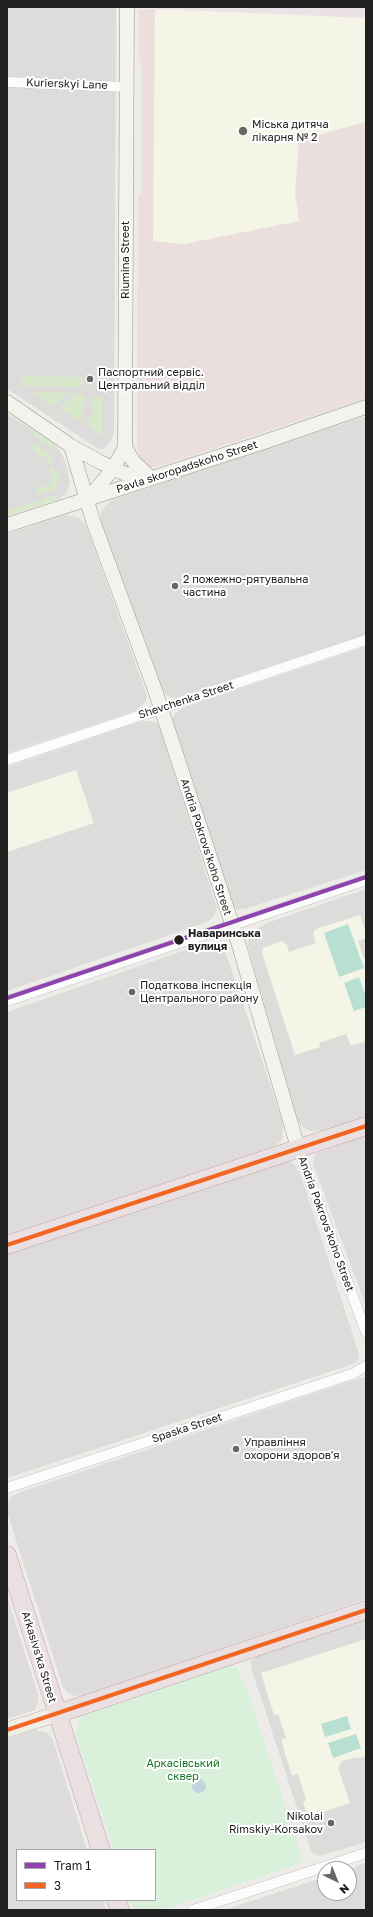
<!DOCTYPE html>
<html>
<head>
<meta charset="utf-8">
<style>
	body { margin:0 }
	#map { position:relative; width:373px; height:1917px; overflow:hidden; background:#edece9; font-family:"Golos Text",sans-serif }
	canvas { display:block }
	.frame { position:absolute; inset:0; border:8px solid #202020; pointer-events:none }
	.legend { position:absolute; left:16px; top:1849px; width:140px; height:52px; box-sizing:border-box; background:#fff; border:1px solid #a6a6a6; margin:0; padding:5px 7px; list-style:none; font-size:12px; color:#202020 }
	.legend li { display:flex; align-items:center; gap:8px; height:20px }
	.legend b { width:20px; border:1px solid #a6a6a6 }
	.north { position:absolute; left:317px; top:1861px; width:40px; height:40px; box-sizing:border-box; background:#fff; border:1px solid #a6a6a6; border-radius:50%; rotate:137deg; font-size:11px; font-weight:700; line-height:16px; text-align:center; color:#202020 }
	.north::after { content:''; display:block; margin:auto; width:14px; height:18px; background:#686766; clip-path:polygon(50% 0,100% 100%,50% 72%,0 100%) }
</style>
</head>
<body>
<div id="map">
<canvas width="373" height="1917"></canvas>
<div class="frame"></div>
<ul class="legend">
<li><b style="height:5px;background:#8e44ad"></b>Tram 1</li>
<li><b style="height:5px;background:#f26522"></b>3</li>
</ul>
<div class="north">N</div>
</div>
<script>
const c = document.querySelector('canvas').getContext('2d');
c.lineJoin = 'round';
function fillPath(path, color) {
  c.fillStyle = color;
  c.fill(path, 'evenodd');
}
function shape(rows) {
  const path = new Path2D();
  for (const r of rows) {
    if (r.length === 3) {
      path.moveTo(r[0] + r[2], r[1]);
      path.arc(r[0], r[1], r[2], 0, 2 * Math.PI);
      continue;
    }
    path.moveTo(r[0], r[1]);
    for (let i = 2; i < r.length; i += 2) path.lineTo(r[i], r[i + 1]);
  }
  return path;
}
function strokePath(path, color, width, dash) {
  c.strokeStyle = color;
  c.lineWidth = width;
  c.lineCap = dash ? 'butt' : 'round';
  c.setLineDash(dash || []);
  c.stroke(path);
}
function write(font, color, halo, rows, align = 'center') {
  c.font = font + ' "Golos Text",sans-serif';
  c.lineWidth = 4;
  c.setLineDash([]);
  c.textBaseline = 'middle';
  c.strokeStyle = halo;
  c.fillStyle = color;
  for (const [text, x, y, turn = 0] of rows) {
    c.save();
    c.translate(x, y);
    c.rotate((+turn || 0) * Math.PI / 180);
    c.textAlign = isNaN(turn) ? turn : align;
    if (halo) c.strokeText(text, 0, 0);
    c.fillText(text, 0, 0);
    c.restore();
  }
}
const residential = shape([
	[7,7,116,7,114,431,111,441,103,449,99,449,7,389],
	[7,413,54,444,60,451,70,482,66,494,59,499,7,516],
	[366,416,366,634,177,697,170,697,165,694,163,691,100,520,102,510,112,500],
	[65,515,78,517,86,525,147,696,146,701,137,710,7,753,7,534],
	[366,647,366,870,244,909,236,909,229,904,172,721,174,715,182,708],
	[147,721,156,722,160,728,215,902,217,909,213,917,207,922,7,991,7,767,140,722],
	[366,889,366,1117,328,1130,311,1131,304,1128,298,1122,248,947,249,936,255,930,267,923],
	[214,942,222,946,226,954,283,1123,282,1140,273,1147,7,1236,7,1012,203,944],
	[366,1135,366,1306,313,1164,314,1156,317,1153],
	[285,1162,291,1162,296,1167,301,1176,359,1354,359,1359,356,1363,7,1478,7,1253],
	[360,1378,366,1378,366,1599,85,1695,76,1696,69,1694,63,1687,7,1512,7,1505,12,1496,24,1491],
	[7,1596,38,1695,38,1702,35,1710,7,1719],
	[366,1619,366,1842,319,1856,314,1854,311,1850,251,1668,251,1661,259,1655],
	[34,1730,47,1733,53,1740,87,1850,17,1850,17,1900,103,1900,106,1910,7,1910,7,1739],
	[366,1863,366,1910,224,1910,325,1877,325,1893,349,1893,349,1869]
]);
const commercial = shape([
	[155,9,366,18,366,399,167,464,152,468,147,467,140,460,137,442,138,196,142,193,142,74,139,57,139,10]
]);
const industrial = shape([
	[155,7,366,7,366,18,155,9]
]);
const education = shape([
	[155,9,366,18,366,122,299,140,295,193,299,221,184,244,153,241],
	[76,770,94,823,7,852,7,793],
	[360,915,366,932,366,938,358,941,365,961,366,961,366,1041,351,1046,346,1034,319,1043,320,1047,295,1055,262,953,263,948,282,941,287,945,289,952,316,943,313,932,316,929],
	[366,1639,366,1756,358,1758,357,1757,342,1761,338,1768,350,1803,308,1817,303,1802,306,1800,298,1774,292,1776,281,1740,286,1738,278,1714,274,1715,261,1673]
]);
const grass = shape([
	[21,376,82,377,82,385,80,387,23,386,21,385],
	[32,392,69,393,54,407],
	[77,393,86,397,84,405,82,405,81,422,60,408],
	[93,397,102,397,102,434,100,436,88,425,89,416,92,417,94,407,91,406],
	[33,431,54,444,51,448,30,433],
	[35,443,50,454,53,463,48,464,46,458,42,457,31,448],
	[54,467,59,479,55,489,36,495,36,489,51,484,53,480,49,468],
	[56,495,59,499,42,505,40,500],
	[38,501,39,505,7,516,7,511]
]);
const park = shape([
	[230,1665,236,1666,247,1689,301,1854,301,1863,163,1910,136,1910,131,1905,130,1900,155,1900,155,1850,114,1850,76,1733,77,1725,80,1719,85,1714]
]);
const pitch = shape([
	[348,924,364,968,339,977,324,933],
	[359,977,366,997,366,1007,354,1011,344,983],
	[347,1716,351,1729,325,1737,321,1724],
	[356,1734,361,1748,333,1758,328,1743]
]);
const parking = shape([
	[7,413,33,431,30,433,7,417],
	[60,451,64,459,69,475,63,475,56,457]
]);
const water = shape([
	[199,1786,7]
]);
const street = shape([
	[7,82,126,87],
	[7,760,366,640],
	[7,1001,366,880],
	[298,1148,366,1332],
	[7,1488,352,1374,366,1366],
	[193,1910,366,1853]
]);
const secondary = shape([
	[7,402,71,446,100,462,123,473,147,478],
	[71,446,93,521,155,690,238,942,298,1148],
	[125,447,133,461,151,478],
	[87,500,113,469,125,447,127,7],
	[7,525,264,442,366,407]
]);
const primary = shape([
	[7,1730,57,1714]
]);
const highway = shape([
	[7,1245,366,1126],
	[7,1555,101,1850],
	[57,1714,366,1610],
	[116,1900,120,1910]
]);
const bus1 = shape([
	[7,1245,366,1126],
	[7,1730,366,1610]
]);
const tram1 = shape([
	[7,998,366,877]
]);
const markers = [
	[243,131,5,"#686766"],
	[90,379,4,"#686766"],
	[175,586,4,"#686766"],
	[179,940,5.5,"#202020"],
	[132,992,4,"#686766"],
	[236,1449,4,"#686766"],
	[331,1823,4,"#686766"]
];
const streetNames = [
	["Kurierskyi Lane",67,84,2],
	["Riumina Street",126,260,-90],
	["Pavla skoropadskoho Street",187,467,-18],
	["Shevchenka Street",186,700,-18],
	["Andria Pokrovs'koho Street",206,847,72],
	["Andria Pokrovs'koho Street",326,1224,70],
	["Spaska Street",187,1428,-18],
	["Arkasivs'ka Street",39,1657,73]
];
const poiNames = [
	["Міська дитяча",252,125],
	["лікарня № 2",252,138],
	["Паспортний сервіс.",98,373],
	["Центральний відділ",98,386],
	["2 пожежно-рятувальна",183,580],
	["частина",183,593],
	["Податкова інспекція",140,986],
	["Центрального району",140,999],
	["Управління",244,1443],
	["охорони здоров'я",244,1456],
	["Nikolai",323,1817,"right"],
	["Rimskiy-Korsakov",323,1830,"right"]
];
const stopNames = [
	["Наваринська",188,934],
	["вулиця",188,947]
];
const parkNames = [
	["Аркасівський",183,1764],
	["сквер",183,1777]
];
fillPath(residential, '#dddcda');
fillPath(commercial, '#eadfdc');
fillPath(industrial, '#eae2e6');
fillPath(education, '#f4f5e6');
fillPath(grass, '#d8e8cb');
fillPath(park, '#d9f1db');
fillPath(pitch, '#b8e0d2');
fillPath(parking, '#dedddc');
fillPath(water, '#c0d5de');
strokePath(street, '#c3c3c1', 11);
strokePath(secondary, '#939683', 15);
strokePath(primary, '#a29b87', 16);
strokePath(highway, '#c0a3a9', 19);
strokePath(street, '#fcfcfc', 10);
strokePath(secondary, '#f2f3ec', 14);
strokePath(primary, '#f0ece6', 15);
strokePath(highway, '#eae0e1', 18);
strokePath(bus1, '#f26522', 4);
strokePath(tram1, '#8e44ad', 4);
for (const [x, y, r, color] of markers) {
  const dot = new Path2D();
  dot.arc(x, y, r, 0, 2 * Math.PI);
  c.fillStyle = color;
  c.fill(dot);
  strokePath(dot, '#fff', 1.5);
}
write('11px', '#202020', '#fff', streetNames);
write('11px', '#202020', '#fff', poiNames, 'left');
write('bold 11px', '#202020', '#fff', stopNames, 'left');
write('11px', '#167525', '#fff', parkNames);
</script>
</body>
</html>
